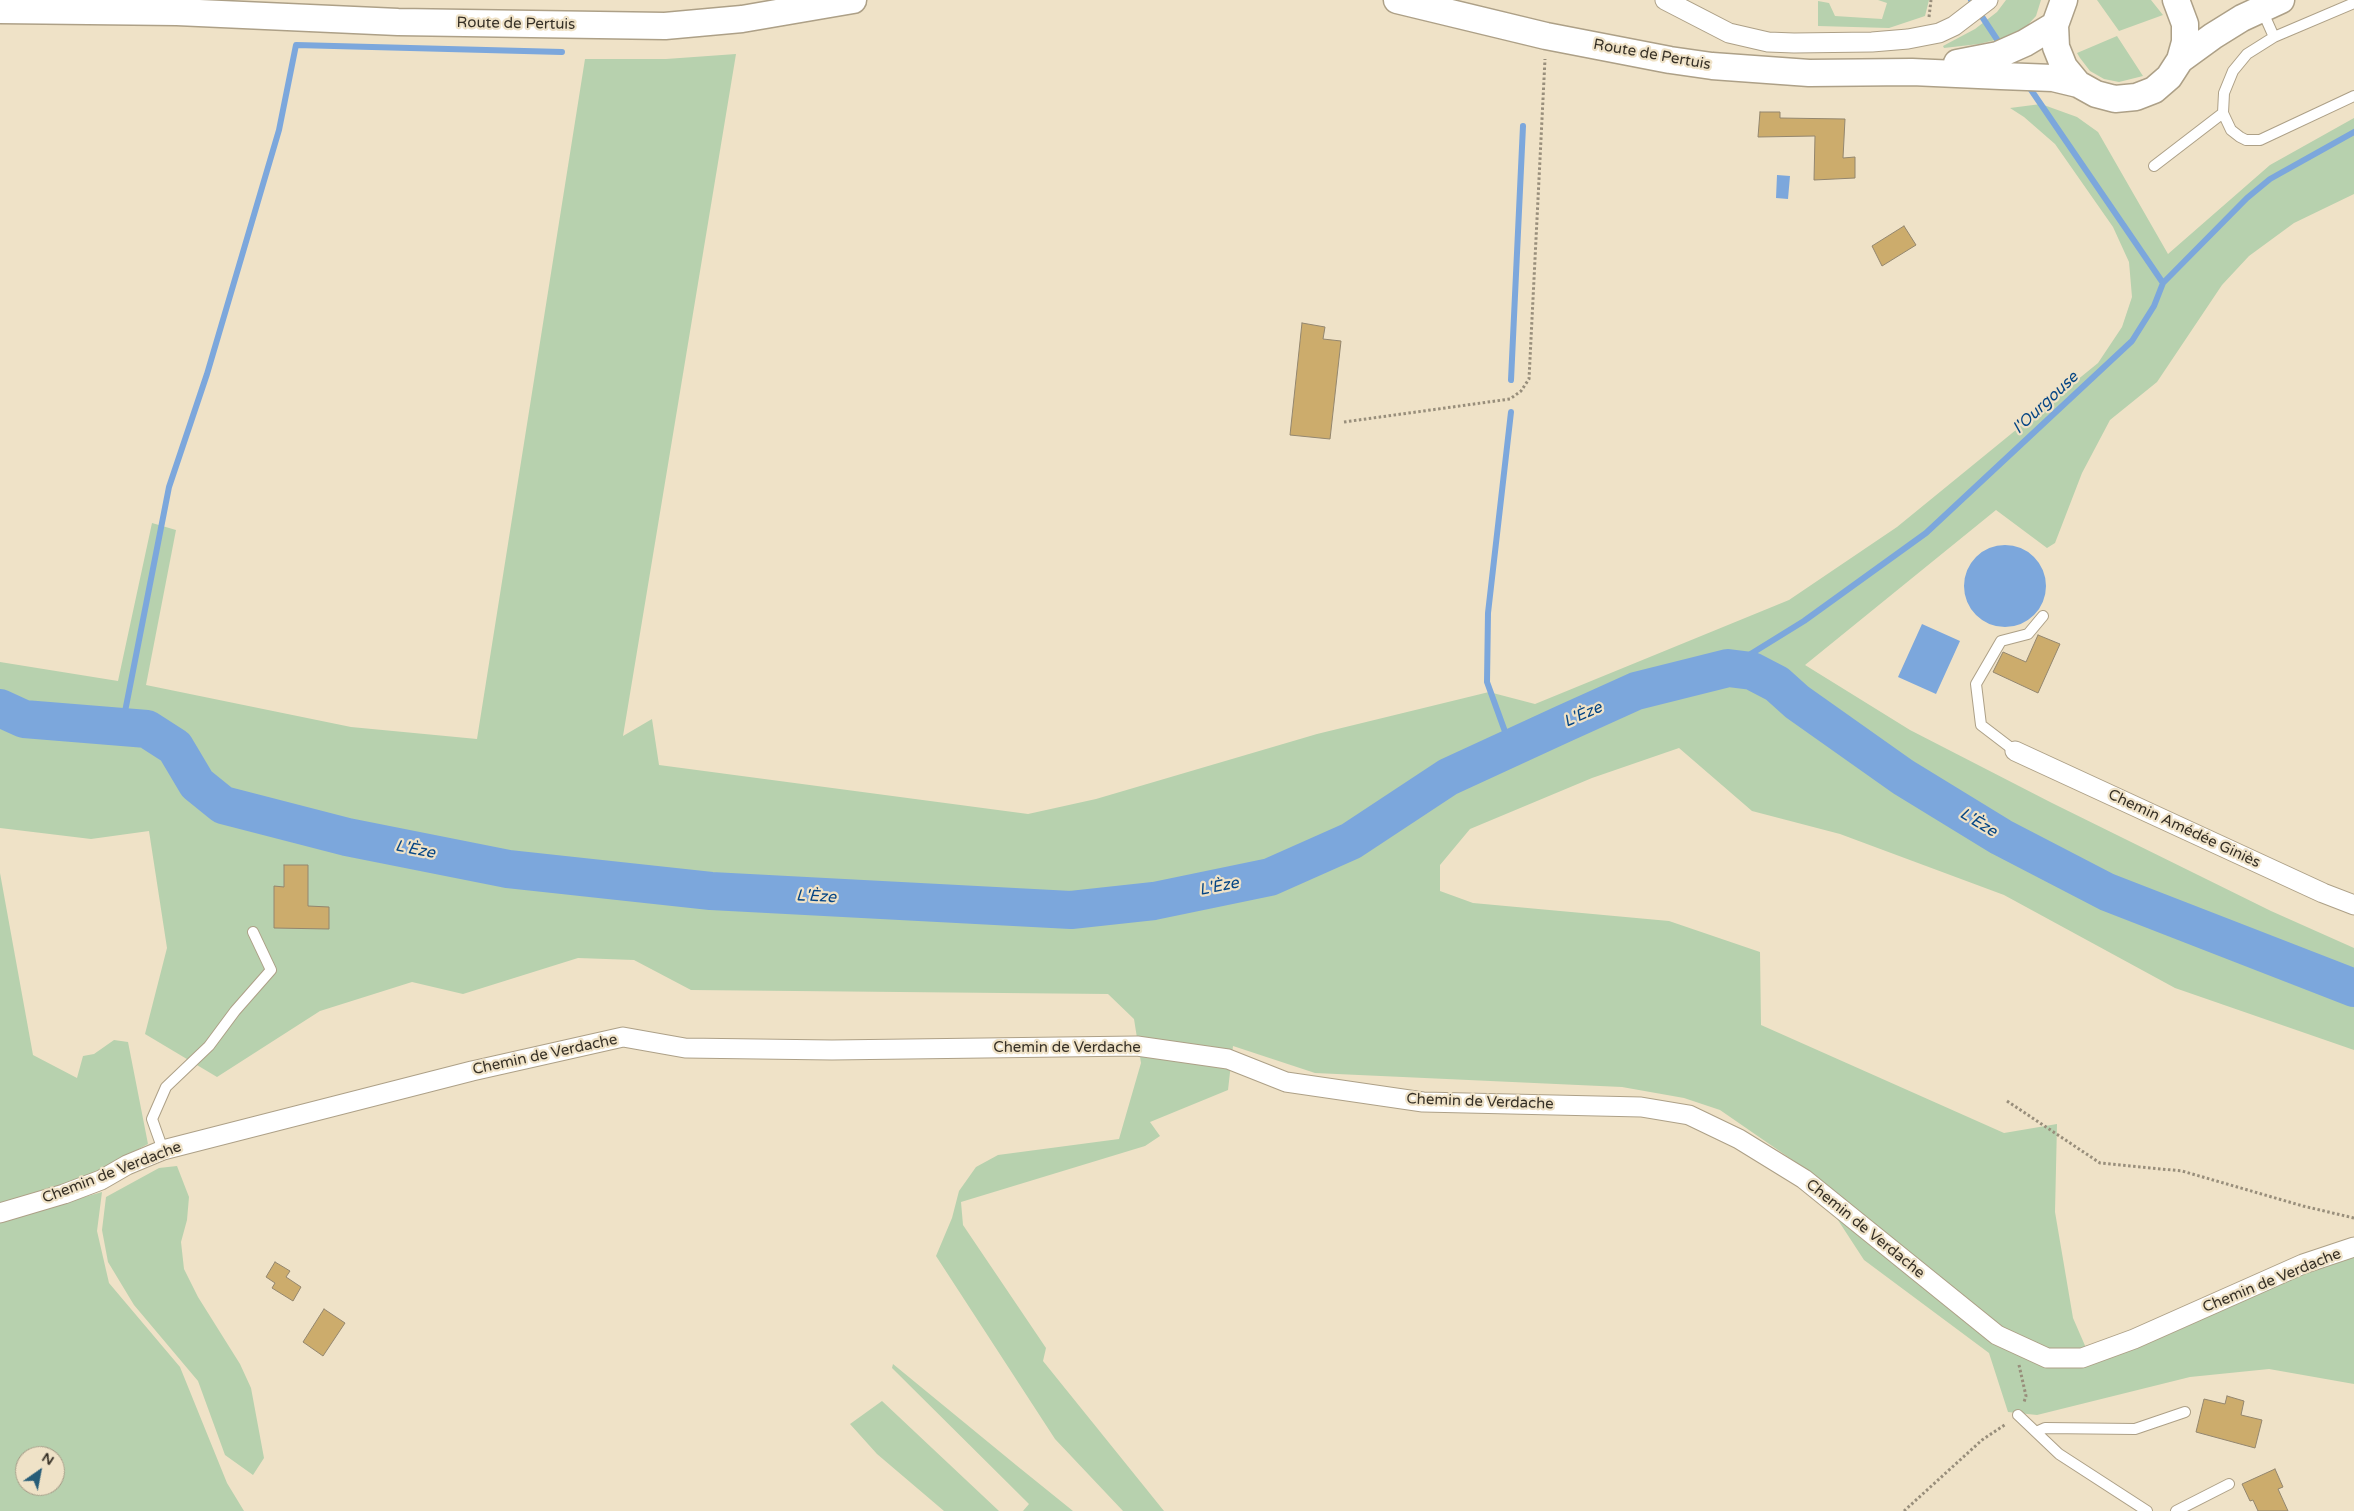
<!DOCTYPE html>
<html>
<head>
<meta charset="utf-8">
<style>
	body { margin:0 }
	#map { position:relative; width:2354px; height:1511px; overflow:hidden; background:#efe2c7; font-family:"Varela Round",sans-serif }
	canvas { display:block }
	.north { position:absolute; left:15px; top:1446px; width:50px; height:50px; box-sizing:border-box; background:#efe2c7; border:1px solid #a59b87; border-radius:50%; rotate:33deg; font-size:14px; font-weight:700; line-height:20px; text-align:center; color:#363026 }
	.north::after { content:''; display:block; margin:auto; width:18px; height:22px; background:#275d78; clip-path:polygon(50% 0,100% 100%,50% 72%,0 100%) }
</style>
</head>
<body>
<div id="map">
<canvas width="2354" height="1511"></canvas>
<div class="north">N</div>
</div>
<script>
const c = document.querySelector('canvas').getContext('2d');
c.lineJoin = 'round';
function fillPath(path, color) {
  c.fillStyle = color;
  c.fill(path, 'evenodd');
}
function shape(rows) {
  const path = new Path2D();
  for (const r of rows) {
    if (r.length === 3) {
      path.moveTo(r[0] + r[2], r[1]);
      path.arc(r[0], r[1], r[2], 0, 2 * Math.PI);
      continue;
    }
    path.moveTo(r[0], r[1]);
    for (let i = 2; i < r.length; i += 2) path.lineTo(r[i], r[i + 1]);
  }
  return path;
}
function strokePath(path, color, width, dash) {
  c.strokeStyle = color;
  c.lineWidth = width;
  c.lineCap = dash ? 'butt' : 'round';
  c.setLineDash(dash || []);
  c.stroke(path);
}
function write(font, color, halo, rows, align = 'center') {
  c.font = font + ' "Varela Round",sans-serif';
  c.lineWidth = 4.5;
  c.setLineDash([]);
  c.textBaseline = 'middle';
  c.strokeStyle = halo;
  c.fillStyle = color;
  for (const [text, x, y, turn = 0] of rows) {
    c.save();
    c.translate(x, y);
    c.rotate((+turn || 0) * Math.PI / 180);
    c.textAlign = isNaN(turn) ? turn : align;
    if (halo) c.strokeText(text, 0, 0);
    c.fillText(text, 0, 0);
    c.restore();
  }
}
const green = shape([
	[1878,0,1929,0,1925,16,1889,28,1818,26,1818,1,1829,3,1835,16,1882,19,1887,3],
	[2006,0,2041,0,2036,16,2024,29,2011,36,1979,44,1944,48,1943,46,1975,29,1997,12],
	[2097,0,2151,0,2163,15,2119,31],
	[2117,36,2143,76,2119,82,2104,79,2090,71,2080,58,2077,53],
	[736,54,623,736,652,719,659,765,1028,814,1096,799,1317,734,1489,692,1535,704,1789,600,1897,527,2098,363,2122,327,2132,297,2129,262,2113,227,2055,144,2024,117,2010,108,2041,104,2077,117,2098,132,2168,254,2270,165,2354,118,2354,194,2294,223,2249,256,2222,285,2157,382,2110,420,2082,473,2055,543,2047,548,1996,510,1805,665,1910,730,2052,803,2271,911,2354,948,2354,1050,2175,988,2004,895,1840,834,1752,811,1679,748,1592,778,1470,829,1440,865,1440,891,1473,903,1669,921,1760,952,1761,1025,2004,1133,2057,1124,2055,1212,2073,1318,2093,1364,2339,1257,2354,1254,2354,1384,2269,1369,2190,1377,2037,1415,2008,1412,1989,1353,1864,1260,1804,1168,1720,1110,1684,1098,1622,1087,1315,1073,1233,1046,1228,1090,1150,1122,1160,1136,1145,1146,961,1202,963,1225,1046,1348,1043,1361,1164,1511,1123,1511,1055,1439,936,1256,952,1218,959,1191,976,1167,998,1155,1119,1139,1141,1063,1134,1019,1108,994,691,990,634,960,578,958,463,994,412,982,320,1011,217,1077,145,1034,167,948,149,831,91,839,0,828,0,662,118,681,152,523,176,530,146,685,351,727,477,739,585,59,666,59],
	[0,873,33,1055,77,1078,83,1056,94,1054,114,1040,128,1042,148,1144,92,1174,0,1209],
	[177,1166,189,1197,187,1220,181,1242,184,1269,198,1297,240,1364,251,1388,264,1458,253,1475,225,1455,198,1381,134,1305,108,1262,102,1230,106,1197,159,1168],
	[102,1192,97,1231,109,1283,180,1367,227,1483,244,1511,0,1511,0,1221],
	[25,1456,55,1456,55,1486,25,1486],
	[893,1364,1016,1465,1073,1511,1023,1511,1029,1504,892,1368],
	[882,1401,999,1511,944,1511,877,1454,850,1424]
]);
const water = shape([
	[1777,175,1790,176,1788,199,1776,198],
	[2005,586,41],
	[1922,624,1960,641,1936,694,1898,677]
]);
const stream = shape([
	[1971,0,2002,47],
	[2027,84,2163,283],
	[1511,380,1523,126],
	[1728,668,1804,621,1926,533,2132,341,2154,306,2163,283,2247,198,2270,179,2354,132],
	[122,727,169,487,207,374,279,130,296,45,562,52],
	[1511,748,1487,682,1488,613,1511,412]
]);
const river = shape([
	[0,708,24,719,147,729,175,747,197,784,223,805,347,837,508,869,711,891,1071,910,1154,901,1270,877,1351,841,1448,777,1563,724,1636,691,1728,668,1752,671,1777,684,1797,702,1903,777,2001,837,2107,892,2354,988]
]);
const building = shape([
	[1760,112,1780,112,1780,118,1845,119,1843,158,1855,157,1855,178,1814,180,1815,136,1758,137,1760,112],
	[1904,226,1916,245,1882,266,1872,246,1904,226],
	[1302,323,1325,327,1323,339,1341,341,1330,439,1290,435,1302,323],
	[2038,635,2060,644,2038,693,1993,672,2003,652,2026,662,2038,635],
	[284,865,308,865,308,906,329,907,329,929,274,928,274,886,284,887,284,865],
	[275,1262,290,1271,286,1277,301,1287,293,1301,272,1288,275,1283,266,1277,275,1262],
	[324,1309,345,1323,323,1356,303,1342,324,1309],
	[2227,1396,2244,1401,2241,1415,2262,1420,2255,1448,2196,1432,2204,1399,2225,1404,2227,1396],
	[2275,1469,2283,1487,2278,1489,2288,1511,2258,1511,2253,1500,2250,1501,2242,1484,2275,1469]
]);
const path = shape([
	[1929,17,1931,0],
	[1344,422,1510,399,1521,391,1529,379,1545,59],
	[2007,1101,2100,1163,2182,1171,2303,1206,2354,1218],
	[2019,1365,2026,1396,2024,1402],
	[1904,1511,1982,1440,2006,1424]
]);
const service = shape([
	[2274,37,2354,3],
	[2223,113,2231,130,2240,137,2246,140,2260,140,2354,96],
	[2154,166,2223,113,2224,93,2233,71,2247,54,2274,37,2262,10],
	[2015,751,1981,725,1976,684,2001,641,2028,634,2043,616],
	[163,1150,152,1119,166,1087,209,1046,235,1011,271,970,253,932],
	[2018,1415,2059,1454,2147,1511],
	[2036,1432,2045,1428,2135,1429,2185,1412],
	[2176,1511,2229,1484]
]);
const minor = shape([
	[1665,0,1729,33,1768,42,1794,43,1872,42,1908,39,1939,33,1954,26,1988,0],
	[2015,751,2323,893,2354,905],
	[0,1213,64,1194,101,1180,127,1165,163,1150,472,1071,623,1037,685,1048,832,1050,1137,1046,1228,1059,1286,1082,1423,1102,1641,1107,1689,1115,1739,1139,1804,1179,1997,1335,2047,1358,2082,1358,2134,1339,2303,1264,2354,1247]
]);
const secondary = shape([
	[1397,0,1546,36,1670,60,1712,66,1809,73,1912,72,2001,76,2053,78,2078,84],
	[2064,0,2055,25,2056,47,2064,67,2078,84,2096,94,2115,99,2136,97,2154,90,2169,77,2180,60,2185,42,2185,24,2176,0],
	[0,10,177,12,398,22,665,26,742,19,853,0],
	[2180,60,2213,36,2242,18,2281,0],
	[1957,63,1998,55,2025,43,2055,25]
]);
const streetNames = [
	["Route de Pertuis",516,24,1],
	["Route de Pertuis",1652,55,10],
	["Chemin Amédée Giniès",2184,829,25],
	["Chemin de Verdache",1067,1048],
	["Chemin de Verdache",545,1055,-12],
	["Chemin de Verdache",1480,1102,2],
	["Chemin de Verdache",112,1173,-21],
	["Chemin de Verdache",1865,1229,39],
	["Chemin de Verdache",2272,1281,-22]
];
const waterNames = [
	["l'Ourgouse",2046,403,-43],
	["L'Èze",1583,715,-24],
	["L'Èze",1978,823,31],
	["L'Èze",415,850,11],
	["L'Èze",1219,887,-11],
	["L'Èze",816,897,3]
];
fillPath(green, '#b7d1ae');
fillPath(water, '#7ca7dc');
strokePath(stream, '#7ca7dc', 6);
strokePath(river, '#7ca7dc', 38);
fillPath(building, '#ccac6c');
strokePath(building, '#93866e', 1);
strokePath(service, '#ada087', 12);
strokePath(minor, '#ada087', 21);
strokePath(secondary, '#ada087', 29);
strokePath(path, '#988e7b', 3, [2.5, 2.5]);
strokePath(service, '#fff', 10);
strokePath(minor, '#fff', 19);
strokePath(secondary, '#fff', 26);
write('15px', '#363026', '#efe2c7', streetNames);
write('italic 16px', '#054584', '#efe2c7', waterNames);
</script>
</body>
</html>
